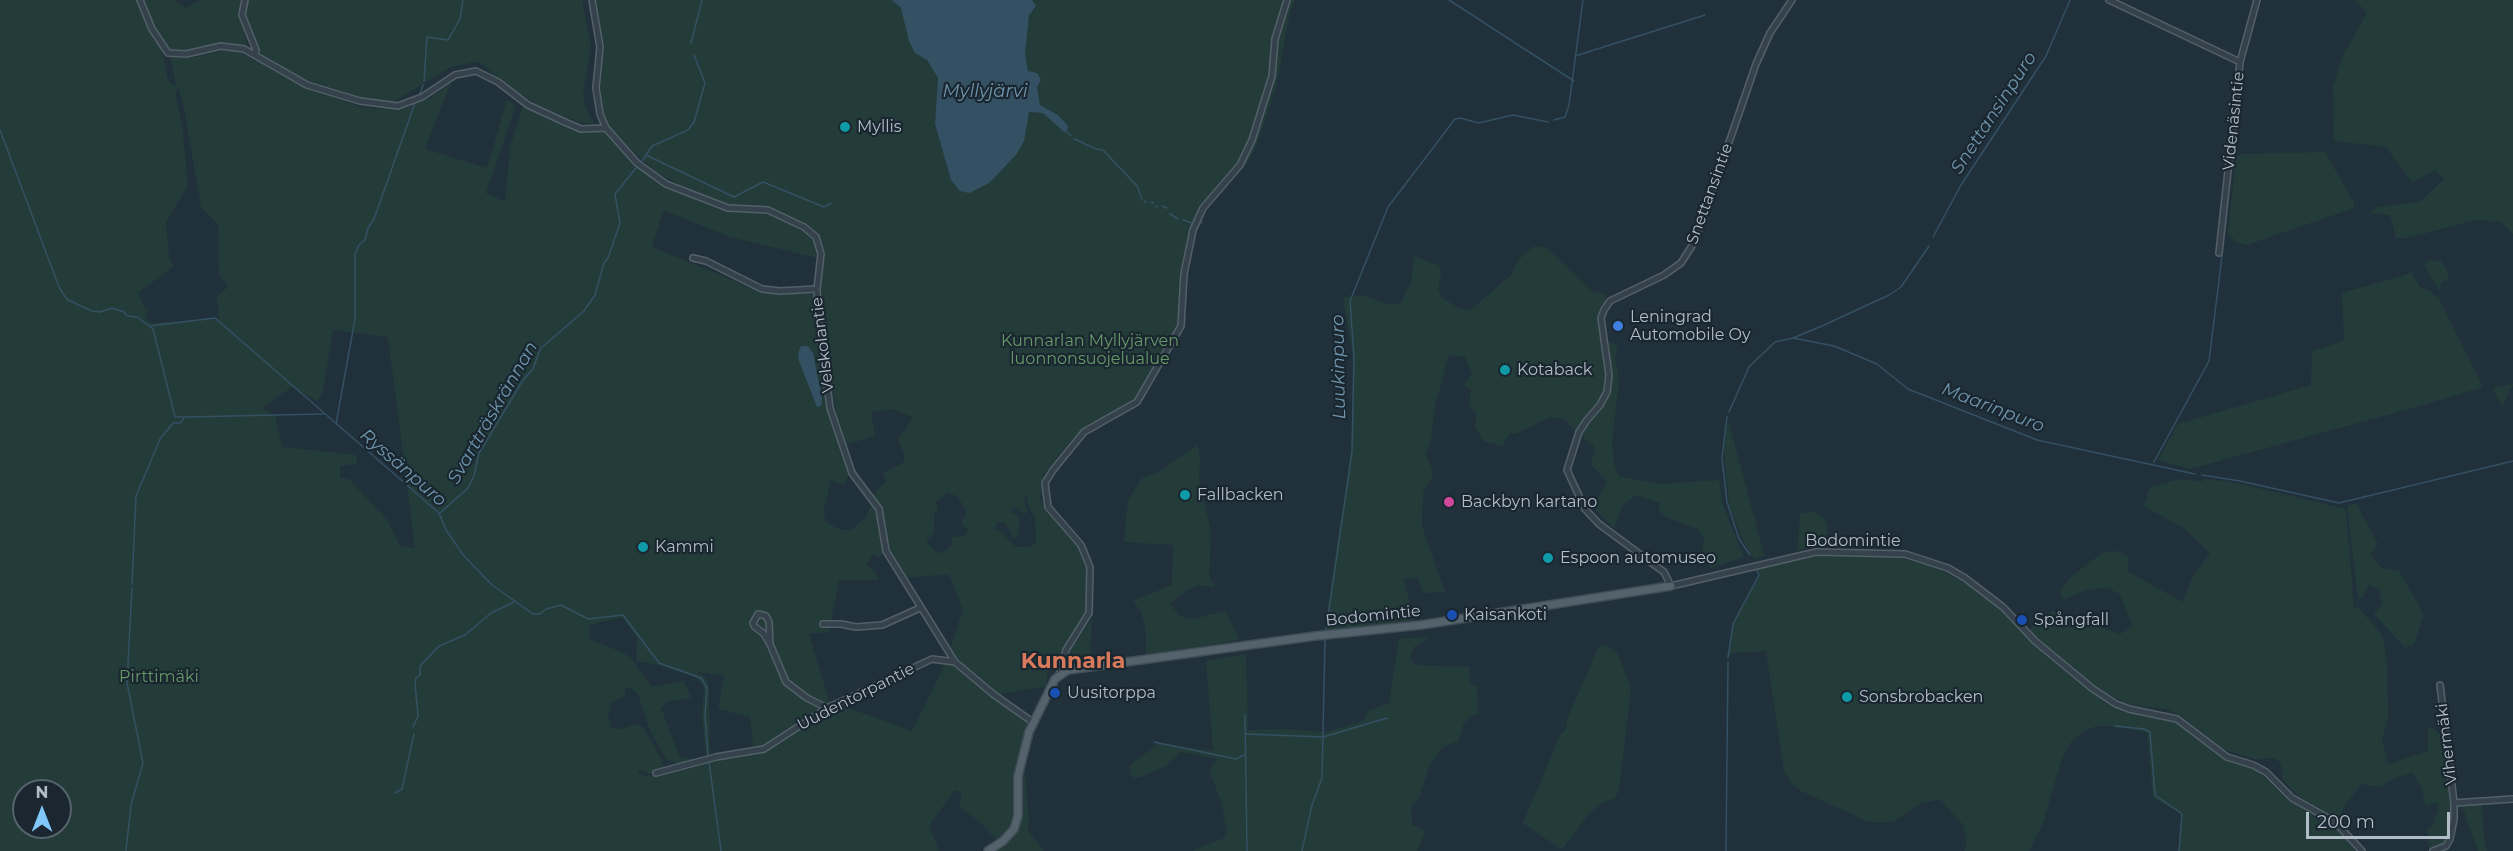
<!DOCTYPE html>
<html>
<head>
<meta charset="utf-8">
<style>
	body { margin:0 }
	#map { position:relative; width:2513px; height:851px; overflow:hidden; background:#21313b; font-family:Montserrat,sans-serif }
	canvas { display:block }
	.north { position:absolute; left:12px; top:779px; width:60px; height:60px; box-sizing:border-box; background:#1a2730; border:2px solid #56636c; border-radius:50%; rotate:0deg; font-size:16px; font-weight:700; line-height:24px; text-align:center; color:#b0bdc7 }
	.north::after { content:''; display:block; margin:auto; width:21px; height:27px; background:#81c7fb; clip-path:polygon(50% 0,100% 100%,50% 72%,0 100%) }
	.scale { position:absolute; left:2306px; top:812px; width:144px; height:27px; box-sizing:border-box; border:3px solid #b0bdc7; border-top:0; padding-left:8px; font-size:18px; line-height:21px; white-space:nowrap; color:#b0bdc7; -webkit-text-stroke:4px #1a2730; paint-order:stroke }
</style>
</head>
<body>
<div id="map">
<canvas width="2513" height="851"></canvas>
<div class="north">N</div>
<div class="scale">200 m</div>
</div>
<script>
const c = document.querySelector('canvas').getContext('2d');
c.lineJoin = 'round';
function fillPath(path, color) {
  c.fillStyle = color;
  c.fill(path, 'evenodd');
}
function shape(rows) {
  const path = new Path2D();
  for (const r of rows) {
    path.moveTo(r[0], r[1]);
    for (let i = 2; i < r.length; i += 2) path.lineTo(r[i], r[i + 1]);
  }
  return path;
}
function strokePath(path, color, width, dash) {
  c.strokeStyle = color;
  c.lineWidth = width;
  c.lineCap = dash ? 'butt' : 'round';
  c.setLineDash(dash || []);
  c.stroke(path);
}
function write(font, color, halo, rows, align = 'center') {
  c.font = font + ' Montserrat,sans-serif';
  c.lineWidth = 4.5;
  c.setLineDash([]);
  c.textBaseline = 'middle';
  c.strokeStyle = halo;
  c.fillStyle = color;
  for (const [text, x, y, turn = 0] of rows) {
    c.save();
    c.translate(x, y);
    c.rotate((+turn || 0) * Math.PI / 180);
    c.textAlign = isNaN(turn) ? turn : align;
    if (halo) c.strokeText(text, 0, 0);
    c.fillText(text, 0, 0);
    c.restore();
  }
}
const green = shape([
	[0,0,137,0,151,35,162,50,167,78,171,84,177,87,170,58,195,57,226,50,241,53,303,87,364,108,402,110,432,97,451,82,425,149,487,168,507,100,516,105,486,193,505,202,510,147,523,106,572,128,603,129,635,165,664,187,721,210,737,213,762,212,774,215,810,235,817,245,818,258,730,237,663,210,652,247,766,294,814,294,818,346,827,409,849,474,844,485,831,480,824,509,825,521,836,528,850,531,866,517,869,509,873,504,876,510,883,553,880,557,873,554,866,565,875,571,879,580,839,580,829,632,809,634,829,701,912,731,947,660,1027,723,1015,766,1015,808,1011,825,996,840,983,825,959,806,962,792,955,790,929,826,939,851,0,851],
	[178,87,184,107,201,207,218,225,219,274,228,287,217,296,219,319,151,323,145,318,148,309,144,307,138,293,174,266,169,257,166,222,188,185,182,125,175,94],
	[333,330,388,337,415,548,400,546,387,520,349,479,340,478,340,466,357,464,356,455,282,447,275,415,262,408,292,387,318,401,323,391],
	[622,617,637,638,636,661,658,665,695,677,702,683,704,688,702,715,706,758,710,756,709,687,705,677,697,672,724,676,718,709,750,717,753,746,647,776,638,774,639,771,644,770,649,774,659,770,663,767,662,760,643,727,636,724,621,729,611,728,608,716,611,703,625,695,625,689,629,687,638,694,650,730,663,753,667,760,679,764,693,759,680,757,661,708,667,702,691,698,684,681,652,687,634,662,626,654,590,639,589,625],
	[24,791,60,791,60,827,24,827],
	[144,0,174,0,186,8,201,0,244,0,240,15,247,44,245,47,226,42,186,51,171,50,164,45,155,30],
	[247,0,582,0,591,46,583,95,586,109,595,124,578,122,540,106,501,82,483,64,474,62,451,67,391,103,373,102,297,77,257,50,245,23,244,6],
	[594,0,893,0,901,8,915,53,927,60,938,78,935,124,951,180,1027,116,1028,112,1043,113,1068,132,1068,130,1058,115,1040,105,1037,83,1033,74,1028,72,1023,48,1029,15,1036,6,1032,0,1295,0,1290,12,1276,88,1255,149,1248,162,1220,195,1218,190,1206,203,1189,248,1182,325,1139,396,1133,402,1088,427,1070,441,1043,475,1040,498,1045,509,1078,546,1088,573,1086,614,1064,648,1059,660,1053,663,1047,675,1046,686,998,695,963,664,950,650,963,609,949,574,905,578,886,544,884,514,873,495,886,481,883,473,903,463,905,456,898,439,913,417,893,409,871,412,875,436,846,445,837,416,822,334,820,289,825,252,822,242,814,231,776,210,763,206,728,206,689,190,656,172,621,140,607,123,600,102,602,47],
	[948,493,957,496,967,512,961,523,968,530,965,536,951,537,952,545,944,552,937,553,926,541,934,533,934,514,938,510,936,502],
	[1028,495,1027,502,1035,519,1036,542,1031,547,1016,547,1000,531,995,530,997,522,1004,522,1013,538,1017,537,1020,525,1018,516,1011,512,1015,507,1024,514,1028,512,1023,499],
	[2355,0,2513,0,2513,234,2501,222,2476,220,2407,238,2396,238,2390,215,2369,213,2377,207,2420,202,2444,179,2435,171,2412,182,2386,147,2334,141,2333,87,2343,55,2367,13],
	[2325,152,2354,203,2354,208,2247,245,2236,242,2228,233,2236,157,2241,154],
	[1535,246,1547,248,1593,292,1605,294,1606,301,1600,311,1599,323,1600,340,1618,345,1615,357,1619,379,1612,442,1615,469,1620,477,1660,484,1719,480,1723,506,1744,557,1710,568,1702,547,1705,540,1698,529,1668,518,1658,510,1661,503,1636,495,1623,505,1614,529,1595,509,1596,502,1607,482,1591,464,1595,447,1575,431,1565,419,1550,417,1515,434,1510,433,1502,446,1483,441,1475,426,1477,414,1469,406,1471,389,1463,385,1472,374,1465,357,1449,355,1435,406,1431,440,1425,454,1431,466,1433,477,1423,491,1422,526,1445,592,1423,593,1418,578,1404,579,1414,623,1324,632,1351,451,1353,358,1343,297,1364,296,1392,305,1402,302,1411,281,1414,256,1439,266,1441,275,1438,289,1441,297,1458,308,1467,310,1474,307,1512,274,1519,259],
	[2429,260,2441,261,2449,274,2447,280,2441,282,2440,291,2424,265],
	[2411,272,2420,287,2431,292,2439,299,2483,387,2416,407,2190,469,2158,460,2178,424,2311,385,2312,351,2344,341,2342,293,2405,275],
	[2513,384,2502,407,2493,388],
	[1728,419,1764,555,1754,560,1742,539,1729,505,1724,450],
	[1197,445,1200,457,1199,482,1211,531,1209,576,1215,587,1198,585,1183,593,1170,604,1180,616,1193,619,1226,611,1239,640,1146,655,1146,630,1141,612,1133,601,1172,585,1173,545,1124,542,1128,500,1142,478,1159,472],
	[2180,479,2201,482,2204,479,2232,482,2346,509,2354,609,2358,607,2382,635,2387,661,2388,717,2382,739,2388,764,2428,751,2428,729,2431,727,2443,736,2453,817,2449,837,2439,848,2429,849,2427,828,2433,826,2438,809,2437,802,2425,806,2422,787,2412,773,2394,778,2380,787,2362,784,2346,803,2339,819,2300,798,2283,780,2281,763,2274,758,2255,759,2231,752,2219,746,2183,717,2166,709,2128,704,2109,695,2078,674,2030,631,2035,619,2053,611,2120,634,2132,626,2120,594,2107,588,2085,590,2063,600,2060,591,2071,577,2102,553,2118,551,2128,557,2128,572,2183,602,2193,576,2210,553,2185,529,2144,506,2150,487],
	[2356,503,2378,544,2370,555,2382,568,2399,571,2424,615,2414,644,2405,648,2374,614,2382,604,2379,589,2368,585,2363,597,2358,599,2347,506],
	[1814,511,1825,519,1828,528,1823,546,1795,550,1798,546,1800,514],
	[1894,556,1930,564,1977,590,2003,609,2027,636,2083,685,2118,707,2174,721,2225,760,2255,769,2286,798,2337,827,2355,851,2179,851,2182,814,2153,798,2147,732,2108,726,2097,726,2084,731,2071,742,2062,758,2043,824,2029,851,1964,851,1967,844,1963,825,1940,799,1920,804,1894,821,1880,823,1867,821,1801,791,1791,783,1784,771,1766,651,1733,653,1728,657,1733,624,1759,575,1756,569,1808,557],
	[1092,619,1090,660,1064,663,1068,651],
	[1430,637,1413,648,1410,659,1416,665,1469,667,1470,684,1477,686,1478,714,1471,716,1464,723,1458,741,1443,747,1429,766,1420,796,1411,807,1412,825,1425,831,1417,851,1192,851,1224,838,1227,833,1221,801,1210,773,1211,766,1217,760,1215,758,1180,752,1166,766,1141,777,1134,778,1130,773,1130,765,1159,743,1213,751,1206,661,1246,654,1248,730,1280,729,1327,732,1363,721,1369,710,1389,703,1399,639],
	[1600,644,1608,646,1617,653,1631,688,1619,790,1615,798,1598,805,1588,815,1564,847,1560,849,1523,823,1560,735,1566,729,1567,719],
	[1021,768,1025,771,1029,822,1027,829,1044,851,992,851,1015,832],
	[2482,804,2484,840,2487,851,2478,851,2463,809,2457,808,2457,805]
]);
const water = shape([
	[892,0,1032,0,1036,6,1029,15,1025,54,1028,71,1037,73,1041,80,1037,87,1040,105,1058,115,1068,126,1067,132,1064,132,1043,113,1029,112,1024,141,1016,155,989,183,969,193,960,191,951,180,935,124,938,78,927,60,915,53,909,41,901,8],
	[801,346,808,346,813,353,822,397,821,406,817,407,799,361,798,354]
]);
const stream = shape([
	[1449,0,1574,81],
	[691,43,702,0],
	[1575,56,1705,15],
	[424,81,427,37,448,40,460,19,463,0],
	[420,94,423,85],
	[1554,120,1565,117,1569,105,1583,0],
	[0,130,59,287,64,295,68,300,92,311,100,312,112,308,124,312,127,316,137,317,148,325],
	[1067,132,1071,136],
	[1074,139,1096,149,1103,150,1137,186,1142,199],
	[646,155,734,197,763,182,824,207,831,203],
	[642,161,652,146,688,130,694,122,705,83,694,55],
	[1144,201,1146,202],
	[1151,202,1153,203],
	[1156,206,1157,207],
	[1162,206,1167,208],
	[1170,214,1178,219],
	[1183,220,1192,223],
	[1201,223,1202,222],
	[1933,237,1961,185,2046,56,2070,0],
	[1793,338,1834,346,1877,364,1908,389,2037,440,2195,474],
	[1729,412,1749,367,1775,342,1793,338,1822,326,1889,295,1901,287,1929,246],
	[186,417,323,414],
	[1727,417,1722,458,1727,502,1739,539,1750,555],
	[336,424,355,319,355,254,359,245,365,240,368,228,374,219,415,103],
	[2154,462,2209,361,2222,256],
	[2202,475,2240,481,2339,503,2513,461],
	[440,513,468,488,474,476,479,453,523,380,533,369,540,349,584,311,595,295,604,263,608,258,620,223,615,194,636,168],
	[132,584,136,496,160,439,173,423,180,423,185,417,175,417,153,329,149,326,215,318,439,513,446,530,464,556,492,585,533,614,540,614,546,609,561,605,588,619,623,615,659,663,701,678,707,688,705,715,708,756],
	[1326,630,1352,452,1354,357,1350,301,1388,207,1455,119,1460,118,1479,123,1513,115,1548,122],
	[1728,657,1733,624,1759,575,1756,569],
	[1245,715,1247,851],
	[2115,726,2144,729,2150,732,2155,795,2182,814,2179,851],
	[413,727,418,716,415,684,416,678,420,675,420,666,439,646,465,635,491,613,514,602],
	[1246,734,1323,737,1387,718],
	[1154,742,1236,759,1244,755],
	[709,762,721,851],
	[395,793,402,789,414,734],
	[126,851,131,805,143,763,127,683,132,588],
	[1302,851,1312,805,1322,778,1325,639],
	[1726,851,1728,662]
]);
const minor = shape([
	[140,0,152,29,168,53,186,54,221,46,244,49,307,85,360,101,398,106,422,97,455,75,476,71,498,82,528,105,567,123,581,129,606,128],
	[245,0,242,15,256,50,255,55],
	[592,0,600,47,596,88,600,114,606,128,637,163,666,184,728,208,768,210,804,227,816,237,821,254,817,289,818,314,830,408,852,473,879,509,886,551,955,662,993,694,1034,723],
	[1792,0,1770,33,1756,64,1695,241,1681,263,1664,275,1610,301,1604,310,1601,318,1609,375,1607,392,1600,405,1587,420,1579,432,1567,470,1585,509,1599,524,1664,572,1671,586,1816,552,1905,554,1948,568,1965,578,2003,607,2035,641,2093,689,2116,704,2129,709,2177,719,2227,757,2253,765,2266,772,2292,798,2335,822,2362,851],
	[2109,0,2240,62,2219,253],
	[2240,62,2257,0],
	[693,258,706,261,762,289,780,291,817,289],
	[823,624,841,624,856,627,882,625,920,608],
	[770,644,764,634,754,626,753,623,758,614,766,616,769,622,770,644,786,682,807,698,827,708],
	[1059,675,1066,650,1089,613,1090,567,1081,545,1048,507,1045,483,1053,470,1084,432,1137,402,1181,326,1184,274,1193,230,1203,208,1240,165,1252,140,1272,76,1275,39,1287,0],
	[2440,685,2454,803],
	[656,773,716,757,764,749,827,708,932,659,955,662],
	[2433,851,2446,846,2450,839,2454,819,2454,803,2513,799]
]);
const major = shape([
	[988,851,1003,841,1014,829,1018,816,1018,776,1029,732,1055,679,1068,670,1315,636,1421,625,1671,586]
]);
const markers = [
	[845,127,6,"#0f9aa8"],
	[1618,326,6,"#3f7fe0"],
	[1505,370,6,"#0f9aa8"],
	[1185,495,6,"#0f9aa8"],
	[1449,502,6,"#d1479c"],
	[643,547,6,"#0f9aa8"],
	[1548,558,6,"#0f9aa8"],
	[1452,615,6,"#1a4fb4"],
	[2022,620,6,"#1a4fb4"],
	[1055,693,6,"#1a4fb4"],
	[1847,697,6,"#0f9aa8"]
];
const streetNames = [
	["Videnäsintie",2234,121,-84],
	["Snettansintie",1710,194,-70],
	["Velskolantie",823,345,-97],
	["Bodomintie",1853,541],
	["Bodomintie",1373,616,-6],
	["Uudentorpantie",856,697,-27],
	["Vihermäki",2447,744,-97]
];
const poiNames = [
	["Myllis",857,127],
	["Leningrad",1630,317],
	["Automobile Oy",1630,335],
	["Kotaback",1517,370],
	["Fallbacken",1197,495],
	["Backbyn kartano",1461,502],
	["Kammi",655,547],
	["Espoon automuseo",1560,558],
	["Kaisankoti",1464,615],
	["Spångfall",2034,620],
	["Uusitorppa",1067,693],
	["Sonsbrobacken",1859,697]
];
const parkNames = [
	["Kunnarlan Myllyjärven",1090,341],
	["luonnonsuojelualue",1090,359],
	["Pirttimäki",159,677]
];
const waterNames = [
	["Myllyjärvi",985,92],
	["Snettansinpuro",1994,113,-57],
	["Luukinpuro",1339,367,-91],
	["Maarinpuro",1993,408,21],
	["Svartträskrännan",493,413,-60],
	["Ryssänpuro",403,468,41]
];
const districtNames = [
	["Kunnarla",1073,662]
];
fillPath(green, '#233c3a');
fillPath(water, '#345063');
strokePath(stream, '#345063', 1.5);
strokePath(minor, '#536069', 8);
strokePath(major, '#414e57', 10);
strokePath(minor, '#35424b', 5);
strokePath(major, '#53626b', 7);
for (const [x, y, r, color] of markers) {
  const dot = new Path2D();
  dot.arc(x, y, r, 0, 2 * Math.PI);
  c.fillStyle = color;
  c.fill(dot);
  strokePath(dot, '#1a2730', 2);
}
write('16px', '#b0bdc7', '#1a2730', streetNames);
write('16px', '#b0bdc7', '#1a2730', poiNames, 'left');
write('16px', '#669968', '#1a2730', parkNames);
write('italic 18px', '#6f95ac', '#1a2730', waterNames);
write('bold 22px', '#d7795a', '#1a2730', districtNames);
</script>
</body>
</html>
